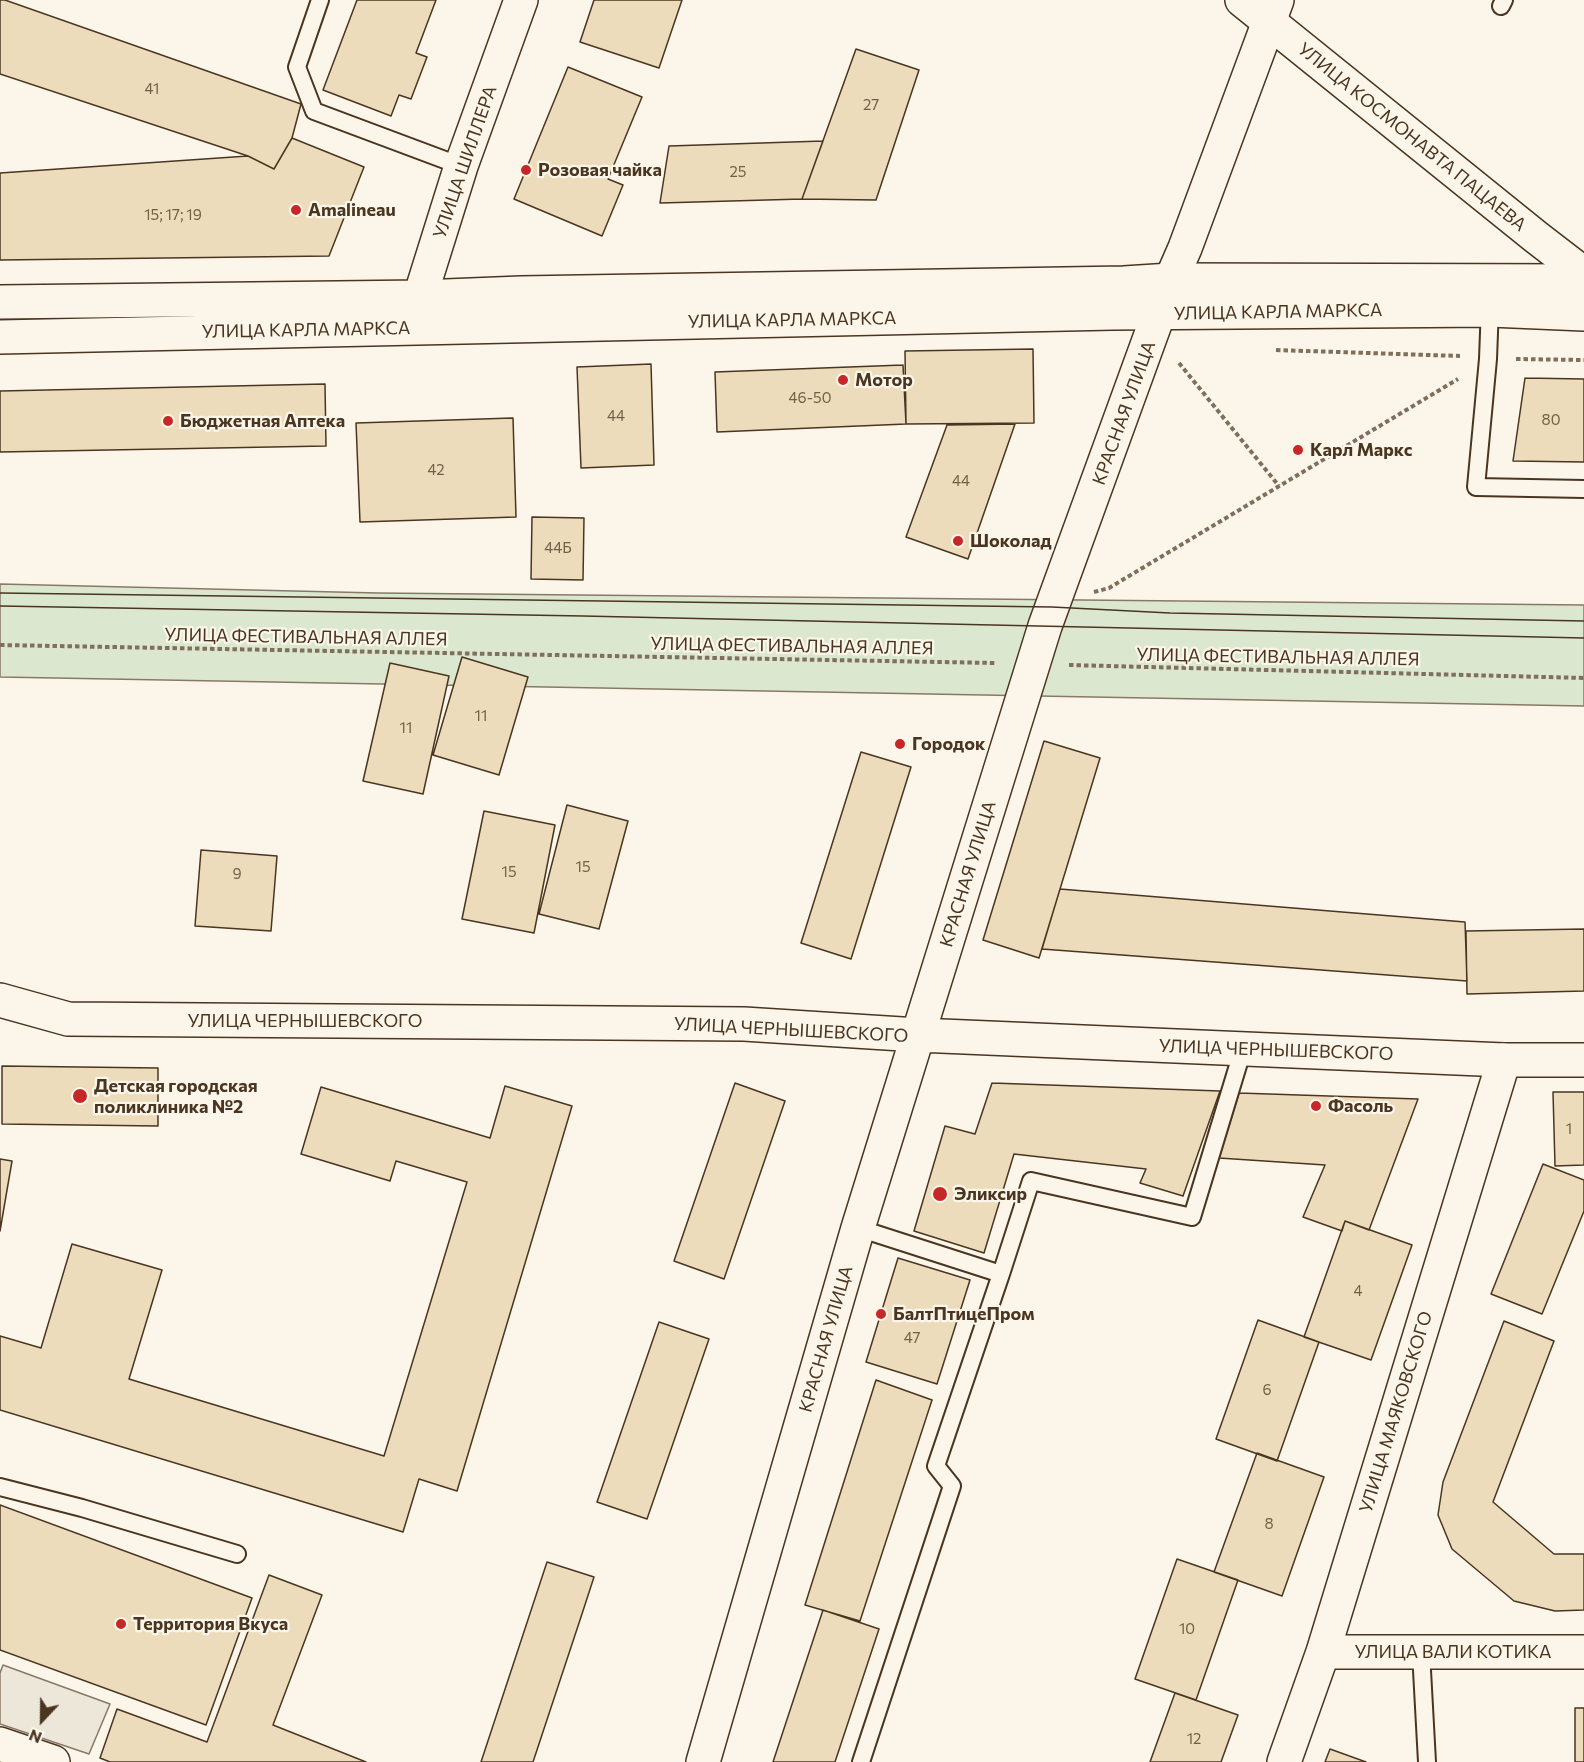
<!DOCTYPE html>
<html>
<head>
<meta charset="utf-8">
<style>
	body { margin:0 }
	#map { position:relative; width:1584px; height:1762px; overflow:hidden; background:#fbf6e9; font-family:Commissioner,sans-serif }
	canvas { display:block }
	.north { position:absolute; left:12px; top:1690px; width:60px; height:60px; -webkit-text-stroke:4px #fbf6e9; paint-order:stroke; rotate:202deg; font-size:16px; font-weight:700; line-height:24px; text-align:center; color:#4a3520 }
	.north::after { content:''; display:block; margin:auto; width:21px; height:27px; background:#4a3520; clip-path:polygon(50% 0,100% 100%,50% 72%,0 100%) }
</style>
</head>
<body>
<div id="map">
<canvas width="1584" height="1762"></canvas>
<div class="north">N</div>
</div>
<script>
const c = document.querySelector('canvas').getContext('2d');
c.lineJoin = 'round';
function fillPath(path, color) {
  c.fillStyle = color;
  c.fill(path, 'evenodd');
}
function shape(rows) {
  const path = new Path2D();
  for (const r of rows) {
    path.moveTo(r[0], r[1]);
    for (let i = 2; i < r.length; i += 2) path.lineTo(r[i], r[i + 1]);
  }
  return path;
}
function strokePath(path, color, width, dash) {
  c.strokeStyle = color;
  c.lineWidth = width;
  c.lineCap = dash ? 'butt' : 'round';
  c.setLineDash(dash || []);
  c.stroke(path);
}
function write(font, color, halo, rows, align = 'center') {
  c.font = font + ' Commissioner,sans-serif';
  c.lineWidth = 4.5;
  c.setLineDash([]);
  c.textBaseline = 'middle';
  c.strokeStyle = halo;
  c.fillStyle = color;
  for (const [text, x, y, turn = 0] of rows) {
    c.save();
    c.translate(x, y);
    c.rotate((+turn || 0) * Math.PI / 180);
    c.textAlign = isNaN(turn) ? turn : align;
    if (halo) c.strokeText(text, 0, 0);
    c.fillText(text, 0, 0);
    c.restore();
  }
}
const green = shape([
	[0,584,378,593,1584,605,1584,706,0,677,0,584]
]);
const parking = shape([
	[3,1665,110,1704,89,1754,0,1724,0,1673,3,1665]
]);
const building = shape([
	[0,0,5,0,301,104,292,138,274,169,248,156,0,74,0,0],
	[357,0,436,0,416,53,427,57,411,99,399,95,391,116,323,90,357,0],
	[594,0,682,0,659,68,580,42,594,0],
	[856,49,919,70,876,200,802,199,856,49],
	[568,67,642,97,608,179,623,185,602,236,514,199,568,67],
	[292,138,364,167,329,256,0,260,0,173,248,156,274,169,292,138],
	[823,141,802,199,660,203,669,146,823,141],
	[1033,349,1034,423,906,424,905,351,1033,349],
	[651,364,654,465,581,468,577,367,651,364],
	[903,365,906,424,717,432,715,372,903,365],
	[1525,378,1584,379,1584,462,1513,461,1525,378],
	[325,384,326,446,0,452,0,391,325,384],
	[513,418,516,517,360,522,356,423,513,418],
	[1015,424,968,559,906,537,947,425,1015,424],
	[532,517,584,518,583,580,531,579,532,517],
	[462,657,528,677,499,775,433,755,462,657],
	[390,663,449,676,423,794,363,781,390,663],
	[1044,741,1100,758,1039,958,983,940,1044,741],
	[861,752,911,767,851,959,801,943,861,752],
	[567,805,628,821,599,929,539,914,567,805],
	[484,811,555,825,534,933,462,919,484,811],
	[201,850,277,856,271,931,195,926,201,850],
	[1060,889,1465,922,1467,981,1042,949,1060,889],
	[1584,929,1584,991,1467,994,1466,931,1584,929],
	[2,1066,158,1068,158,1126,2,1124,2,1066],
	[735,1083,785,1101,724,1279,674,1261,735,1083],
	[992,1083,1220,1091,1183,1196,1140,1183,1146,1169,1014,1154,984,1253,914,1231,945,1126,975,1134,992,1083],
	[505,1086,572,1106,457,1491,419,1479,403,1532,0,1410,0,1336,41,1348,72,1244,162,1270,129,1379,384,1456,467,1182,396,1161,390,1181,301,1154,321,1087,490,1138,505,1086],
	[1553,1092,1584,1092,1584,1165,1555,1166,1553,1092],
	[1239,1093,1418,1099,1369,1230,1345,1221,1342,1231,1303,1217,1325,1165,1219,1158,1239,1093],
	[0,1159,12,1161,0,1231,0,1159],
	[1543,1164,1584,1180,1584,1211,1542,1314,1491,1294,1543,1164],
	[1345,1221,1412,1245,1371,1360,1304,1337,1345,1221],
	[898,1258,970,1280,937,1384,866,1362,898,1258],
	[1258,1320,1319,1342,1277,1461,1216,1439,1258,1320],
	[1504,1321,1554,1341,1493,1502,1554,1554,1584,1554,1584,1610,1555,1611,1514,1601,1452,1549,1438,1515,1443,1482,1504,1321],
	[659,1322,709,1339,647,1519,597,1502,659,1322],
	[876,1380,932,1400,860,1621,805,1605,876,1380],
	[1257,1453,1324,1477,1282,1596,1214,1572,1257,1453],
	[0,1505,252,1598,206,1725,0,1650,0,1505],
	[1177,1559,1238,1580,1196,1700,1135,1679,1177,1559],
	[547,1562,594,1577,580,1620,533,1762,481,1762,547,1562],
	[269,1575,322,1595,273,1725,366,1762,110,1762,100,1758,117,1709,207,1742,269,1575],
	[823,1610,879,1629,835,1762,773,1762,823,1610],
	[1175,1693,1238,1715,1221,1762,1150,1762,1175,1693],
	[1575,1708,1584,1708,1584,1762,1575,1762,1575,1708],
	[1330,1749,1366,1762,1325,1762,1330,1749]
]);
const path = shape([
	[1276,350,1460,356],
	[1516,359,1584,360],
	[1179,363,1279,486],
	[1094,592,1109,588,1458,379],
	[0,645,995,663],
	[1069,665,1584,678]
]);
const service = shape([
	[320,0,297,67,314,111,461,166],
	[1501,6,1504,0],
	[1490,306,1488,359,1476,487,1584,489],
	[858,1228,1001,1274,936,1466,952,1486,861,1762],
	[1001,1274,1031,1181,1192,1217,1243,1049],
	[0,1487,82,1508,237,1554],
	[1421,1652,1427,1762]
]);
const minor = shape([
	[1171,280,1185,248,1277,0],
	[418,324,424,284,461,166,521,0],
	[1323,1652,1584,1652],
	[1284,1762,1323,1652,1504,1060]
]);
const tertiary = shape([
	[1242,0,1536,237,1584,274],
	[0,1000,68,1019,744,1024,918,1035,1504,1060,1584,1060],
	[0,1744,53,1762],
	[703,1762,858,1228,1045,626,1168,288]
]);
const secondary = shape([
	[0,302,421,297,521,293,1124,283,1171,280,1584,281],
	[0,337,1113,313,1490,310,1584,314]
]);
const tram = shape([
	[0,593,1052,607,1170,613,1584,621],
	[0,606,583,616,1584,638]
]);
const markers = [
	[526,170,6,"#c62828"],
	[296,210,6,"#c62828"],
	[843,380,6,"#c62828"],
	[168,421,6,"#c62828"],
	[1298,450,6,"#c62828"],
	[958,541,6,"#c62828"],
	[900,744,6,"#c62828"],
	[80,1096,8,"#c62828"],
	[1316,1106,6,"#c62828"],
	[940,1194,8,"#c62828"],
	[881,1314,6,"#c62828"],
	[121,1624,6,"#c62828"]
];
const numberNames = [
	["41",152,89],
	["27",871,105],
	["25",738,172],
	["15; 17; 19",173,215],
	["46-50",810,398],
	["44",616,416],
	["80",1551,420],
	["42",436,470],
	["44",961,481],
	["44Б",558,548],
	["11",481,716],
	["11",406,728],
	["15",583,867],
	["15",509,872],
	["9",237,874],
	["1",1569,1129],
	["4",1358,1291],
	["47",912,1338],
	["6",1267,1390],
	["8",1269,1524],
	["10",1187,1629],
	["12",1194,1739]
];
const streetNames = [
	["УЛИЦА КОСМОНАВТА ПАЦАЕВА",1412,137,39],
	["УЛИЦА ШИЛЛЕРА",465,162,-71],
	["УЛИЦА КАРЛА МАРКСА",1278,312,-1],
	["УЛИЦА КАРЛА МАРКСА",792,320,-1],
	["УЛИЦА КАРЛА МАРКСА",306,330,-1],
	["КРАСНАЯ УЛИЦА",1124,413,-70],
	["УЛИЦА ФЕСТИВАЛЬНАЯ АЛЛЕЯ",306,637,1],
	["УЛИЦА ФЕСТИВАЛЬНАЯ АЛЛЕЯ",792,646,1],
	["УЛИЦА ФЕСТИВАЛЬНАЯ АЛЛЕЯ",1278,657,1],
	["КРАСНАЯ УЛИЦА",968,874,-73],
	["УЛИЦА ЧЕРНЫШЕВСКОГО",305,1021],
	["УЛИЦА ЧЕРНЫШЕВСКОГО",791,1030,3],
	["УЛИЦА ЧЕРНЫШЕВСКОГО",1276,1050,2],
	["КРАСНАЯ УЛИЦА",826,1339,-74],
	["УЛИЦА МАЯКОВСКОГО",1396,1412,-73],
	["УЛИЦА ВАЛИ КОТИКА",1453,1652]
];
const poiNames = [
	["Розовая чайка",538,170],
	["Amalineau",308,210],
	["Мотор",855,380],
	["Бюджетная Аптека",180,421],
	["Карл Маркс",1310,450],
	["Шоколад",970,541],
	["Городок",912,744],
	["Детская городская",94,1086],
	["поликлиника №2",94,1107],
	["Фасоль",1328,1106],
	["Эликсир",954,1194],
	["БалтПтицеПром",893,1314],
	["Территория Вкуса",133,1624]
];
fillPath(green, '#dce7d0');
strokePath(green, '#887966', 1.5);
fillPath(parking, '#ede7d9');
strokePath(parking, '#887966', 1.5);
fillPath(building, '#ecdcbc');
strokePath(building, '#4a3520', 1.5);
strokePath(service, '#4a3520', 20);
strokePath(minor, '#4a3520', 36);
strokePath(tertiary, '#4a3520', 36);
strokePath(secondary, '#4a3520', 36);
strokePath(path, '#7f6f5c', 4, [4.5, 3]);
strokePath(service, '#fbf6e9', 16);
strokePath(minor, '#fbf6e9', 33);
strokePath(tertiary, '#fbf6e9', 33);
strokePath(secondary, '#fbf6e9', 33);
strokePath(tram, '#4a3520', 1.5);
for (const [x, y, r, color] of markers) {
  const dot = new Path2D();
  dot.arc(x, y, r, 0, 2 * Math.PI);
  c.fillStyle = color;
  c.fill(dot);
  strokePath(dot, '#fbf6e9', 2);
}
write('15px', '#725f47', null, numberNames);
write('18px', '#4a3520', '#fbf6e9', streetNames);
write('bold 18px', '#4a3520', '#fbf6e9', poiNames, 'left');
</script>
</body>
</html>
